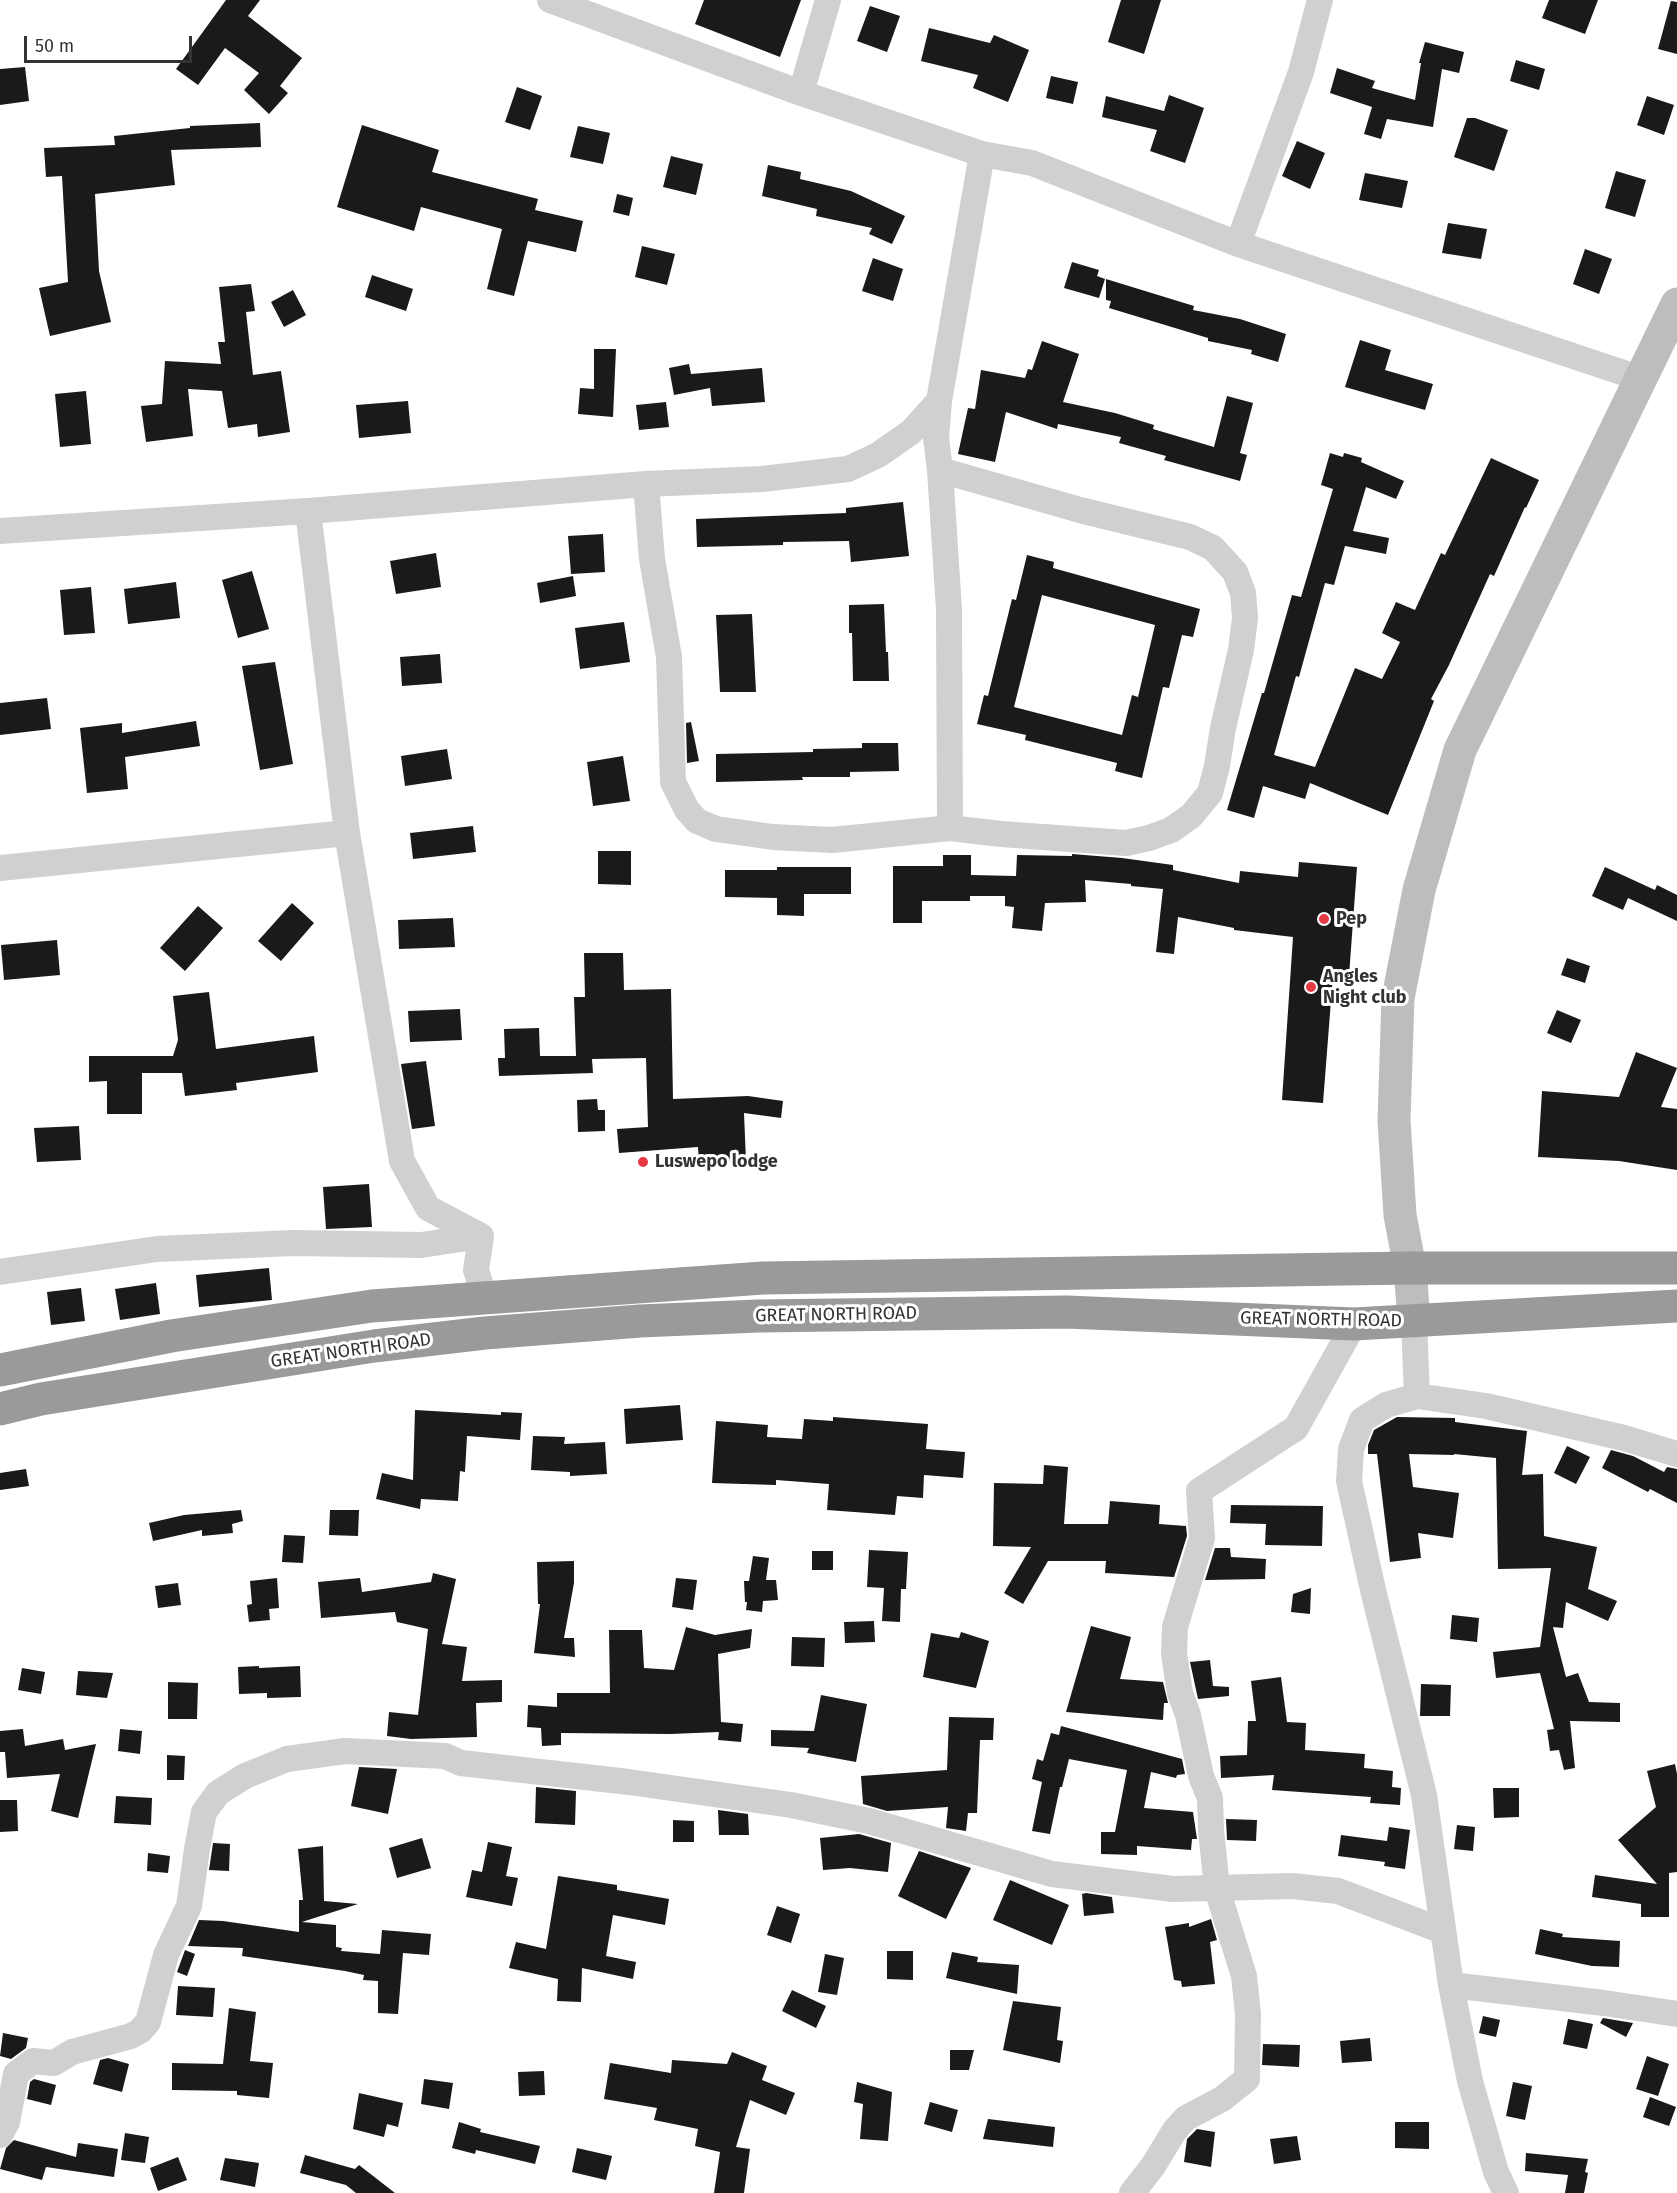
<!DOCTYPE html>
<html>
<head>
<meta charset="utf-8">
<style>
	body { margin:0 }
	#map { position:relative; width:1677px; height:2193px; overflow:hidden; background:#fff; font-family:"Fira Sans",sans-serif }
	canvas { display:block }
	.scale { position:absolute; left:24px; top:36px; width:168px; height:27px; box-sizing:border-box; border:3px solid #333; border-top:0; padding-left:8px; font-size:18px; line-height:21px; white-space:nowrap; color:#333; -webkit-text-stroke:4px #fff; paint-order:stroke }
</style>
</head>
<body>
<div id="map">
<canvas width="1677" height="2193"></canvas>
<div class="scale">50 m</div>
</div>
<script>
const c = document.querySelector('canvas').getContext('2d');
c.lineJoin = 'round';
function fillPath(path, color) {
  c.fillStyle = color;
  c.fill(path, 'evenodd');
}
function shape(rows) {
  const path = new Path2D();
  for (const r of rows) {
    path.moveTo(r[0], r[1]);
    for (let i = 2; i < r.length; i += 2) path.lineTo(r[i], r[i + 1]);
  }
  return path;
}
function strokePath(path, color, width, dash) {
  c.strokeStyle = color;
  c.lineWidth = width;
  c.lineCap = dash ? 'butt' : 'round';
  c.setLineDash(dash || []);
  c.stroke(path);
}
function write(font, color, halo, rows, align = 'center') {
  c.font = font + ' "Fira Sans",sans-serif';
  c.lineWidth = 6;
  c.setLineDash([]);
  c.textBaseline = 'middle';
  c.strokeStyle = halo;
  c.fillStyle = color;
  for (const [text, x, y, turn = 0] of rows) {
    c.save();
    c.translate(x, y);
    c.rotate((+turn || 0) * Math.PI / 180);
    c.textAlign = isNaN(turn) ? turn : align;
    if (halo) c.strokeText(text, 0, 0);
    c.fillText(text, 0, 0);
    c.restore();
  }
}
const building = shape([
	[226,0,260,0,248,16,302,58,280,86,288,93,269,114,244,90,259,73,225,48,198,85,176,69],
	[704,0,801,0,780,57,695,24],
	[1121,0,1161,0,1144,54,1108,42],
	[1549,0,1598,0,1585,34,1542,18],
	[1671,1,1677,2,1677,54,1658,49],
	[870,6,900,16,887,52,857,41],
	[929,28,990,43,994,35,1029,50,1008,102,973,88,978,75,921,61],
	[1425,42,1464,52,1459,73,1442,69,1433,127,1387,119,1381,139,1364,134,1372,107,1330,93,1337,68,1375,81,1372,88,1415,100,1421,63,1419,63],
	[1516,60,1545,69,1539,90,1510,81],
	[25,67,29,101,0,105,0,69],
	[1051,76,1078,82,1073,104,1046,98],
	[517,87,542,96,530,130,505,122],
	[1169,95,1204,108,1185,163,1150,151,1157,130,1102,117,1106,96,1164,111],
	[1647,96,1674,105,1664,135,1637,125],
	[1467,118,1475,118,1508,130,1494,171,1454,157],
	[260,123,261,147,171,150,175,185,95,194,99,271,111,322,50,336,39,288,68,282,62,176,46,177,44,148,115,145,114,136,190,128,190,126],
	[362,125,439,150,432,172,538,199,535,210,583,221,576,252,528,241,514,296,487,289,502,229,421,207,414,231,337,207],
	[578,126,610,133,603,164,570,157],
	[1297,141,1325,153,1310,189,1282,176],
	[671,156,703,164,696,195,663,187],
	[768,165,801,172,800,179,851,191,905,216,892,244,869,234,872,228,816,216,817,209,762,196],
	[1616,171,1646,180,1635,217,1605,208],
	[1365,173,1408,181,1402,208,1359,200],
	[617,194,633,198,629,216,613,212],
	[1448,223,1487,229,1481,259,1442,253],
	[642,246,675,254,667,285,635,277],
	[1585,249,1612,259,1599,294,1573,284],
	[873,258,903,269,893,301,862,291],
	[1072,262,1099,270,1097,276,1105,279,1099,298,1064,288],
	[372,275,413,289,406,311,365,297],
	[1106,279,1194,306,1193,310,1240,319,1286,334,1278,362,1251,354,1252,350,1208,341,1208,338,1109,308,1111,301,1106,300],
	[251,284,255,311,246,312,253,375,281,371,290,432,258,437,257,424,228,428,222,391,188,389,193,436,146,442,141,406,162,404,165,361,221,364,218,342,225,342,219,287],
	[293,290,306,315,284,327,271,302],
	[1360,340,1391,350,1385,370,1433,384,1425,410,1345,387],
	[1042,341,1079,354,1063,402,1115,413,1154,425,1153,429,1214,447,1227,396,1253,403,1240,453,1247,455,1240,481,1164,460,1166,456,1119,443,1121,437,1058,424,1057,429,1006,412,995,462,958,454,968,408,975,409,981,370,1025,378,1028,369,1032,370],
	[594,349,616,349,613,417,578,414,580,388,594,389],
	[689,364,691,374,762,368,765,402,712,406,710,388,674,395,669,368],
	[86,391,91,444,60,447,55,394],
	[408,401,411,433,359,438,356,405],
	[666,402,669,427,639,430,636,405],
	[1330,453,1343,457,1344,453,1362,458,1361,462,1404,481,1396,499,1366,487,1353,531,1389,538,1386,554,1345,546,1334,585,1325,583,1299,677,1296,676,1274,755,1315,767,1355,668,1382,679,1400,642,1382,633,1396,602,1415,610,1441,553,1445,555,1491,458,1539,480,1526,508,1525,507,1494,576,1490,574,1449,665,1431,699,1434,701,1388,815,1310,783,1305,799,1263,786,1254,818,1227,810,1262,693,1264,693,1292,595,1301,597,1333,489,1321,485],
	[903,502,909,556,851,562,849,541,783,542,783,545,697,547,696,519,846,513,846,508],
	[603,534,605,572,571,574,568,536],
	[436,553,441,587,396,594,390,561],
	[1027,555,1054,562,1053,568,1200,609,1193,637,1182,635,1169,688,1163,687,1142,778,1115,771,1117,763,1025,740,1026,735,977,724,984,695,988,696,1012,599,1016,600],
	[1042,595,1155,625,1138,697,1132,695,1122,735,1014,707],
	[252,571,269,629,238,638,222,580],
	[573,576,576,596,540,603,537,583],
	[176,582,180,618,128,624,124,589],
	[91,587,95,633,64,635,60,590],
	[884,604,886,652,888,652,889,681,853,681,852,633,849,633,849,605],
	[752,614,756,692,720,692,716,615],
	[624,622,630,662,580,669,575,628],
	[440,654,442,683,402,686,400,657],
	[275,662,293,764,260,770,242,666],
	[47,698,51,729,0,735,0,703],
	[196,721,200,746,125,757,128,789,87,793,80,728,122,723,122,733],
	[691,722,699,761,687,763,686,723],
	[862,743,898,743,899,771,850,772,850,777,802,777,803,780,716,782,716,754,813,752,813,749,862,748],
	[447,749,452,779,405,786,401,756],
	[623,756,630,801,593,806,587,762],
	[473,826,476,852,413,859,410,833],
	[598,851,631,851,631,885,598,884],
	[1072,854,1122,858,1173,865,1173,870,1239,883,1240,871,1298,877,1299,862,1357,867,1349,976,1333,975,1323,1103,1282,1100,1293,937,1234,930,1234,928,1178,917,1174,954,1156,952,1163,889,1131,886,1131,884,1085,880,1086,902,1045,903,1042,931,1012,928,1014,907,1005,906,1005,896,970,896,970,901,922,901,922,923,893,923,893,866,943,866,943,855,971,855,971,875,1016,876,1017,855,1072,856],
	[777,867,851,867,851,894,804,894,804,916,777,915,777,898,725,897,725,870,777,870],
	[1605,867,1655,890,1657,885,1677,895,1677,921,1628,898,1623,910,1592,896],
	[292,903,314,923,281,961,258,941],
	[198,906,223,928,185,971,160,948],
	[453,918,455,947,399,949,398,920],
	[57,940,60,975,4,980,1,945],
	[584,953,623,953,624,990,671,989,673,1099,748,1096,783,1101,781,1118,744,1113,746,1161,699,1163,698,1147,619,1153,617,1129,648,1127,646,1058,592,1059,593,1073,499,1076,498,1058,505,1058,504,1029,539,1028,540,1056,576,1056,574,997,585,997],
	[1567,958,1590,966,1585,983,1561,975],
	[209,992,216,1049,314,1036,318,1072,236,1083,237,1090,185,1096,182,1073,142,1073,142,1114,107,1114,107,1081,89,1082,89,1056,173,1056,178,1040,173,996],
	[460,1009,462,1040,410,1042,408,1011],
	[1557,1010,1581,1020,1571,1043,1547,1033],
	[1636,1052,1677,1068,1661,1107,1677,1109,1677,1170,1619,1161,1538,1157,1542,1091,1619,1097],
	[426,1061,435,1126,412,1129,401,1064],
	[597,1099,598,1110,605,1110,605,1131,578,1132,577,1100],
	[79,1126,81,1160,37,1162,34,1128],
	[369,1184,372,1227,326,1229,323,1187],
	[269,1268,272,1300,199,1307,196,1275],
	[156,1283,160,1314,120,1320,115,1289],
	[81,1288,85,1321,51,1325,47,1292],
	[680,1405,683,1440,626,1444,624,1409],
	[415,1410,501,1415,501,1412,522,1413,520,1440,467,1436,465,1472,460,1471,458,1501,421,1499,420,1509,376,1499,382,1473,413,1480],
	[833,1417,928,1424,926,1449,965,1452,963,1478,924,1475,923,1498,897,1496,895,1515,827,1510,829,1484,776,1480,776,1485,712,1483,716,1421,768,1425,767,1437,802,1439,804,1419,833,1421],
	[1397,1417,1455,1418,1455,1422,1527,1431,1522,1475,1543,1474,1544,1536,1597,1547,1588,1589,1617,1601,1608,1621,1566,1602,1563,1628,1553,1627,1566,1677,1578,1673,1589,1702,1620,1703,1620,1722,1570,1721,1575,1768,1564,1770,1559,1750,1550,1751,1547,1730,1554,1729,1540,1673,1496,1678,1493,1652,1540,1647,1551,1568,1498,1569,1496,1458,1454,1454,1454,1455,1409,1454,1413,1487,1459,1493,1453,1538,1418,1533,1421,1558,1390,1562,1377,1454,1368,1454,1368,1445,1374,1430],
	[533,1436,565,1437,564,1444,605,1442,607,1474,570,1476,570,1472,531,1470],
	[1567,1446,1590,1457,1576,1484,1554,1473],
	[1611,1450,1633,1456,1664,1472,1667,1467,1677,1469,1677,1503,1650,1489,1648,1492,1602,1468],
	[1044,1465,1068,1467,1064,1524,1108,1524,1110,1501,1160,1505,1159,1524,1186,1526,1187,1536,1174,1577,1105,1573,1106,1561,1048,1561,1023,1604,1004,1593,1031,1547,993,1546,994,1483,1043,1484],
	[26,1469,29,1486,0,1490,0,1473],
	[1231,1505,1323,1506,1322,1546,1265,1545,1266,1524,1230,1523],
	[241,1510,243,1521,232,1524,233,1533,202,1536,202,1530,153,1541,149,1523,184,1515],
	[330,1510,359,1510,358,1536,329,1535],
	[284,1535,305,1536,303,1563,282,1562],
	[1215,1548,1230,1548,1231,1557,1266,1559,1265,1579,1205,1580],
	[869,1550,908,1552,906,1589,901,1589,900,1622,882,1621,884,1588,867,1587],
	[812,1551,833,1551,833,1570,812,1570],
	[753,1556,769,1558,766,1580,776,1580,778,1600,763,1601,762,1612,746,1610,747,1602,745,1602,744,1581,749,1581],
	[574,1561,574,1583,564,1638,574,1638,575,1657,534,1653,540,1604,538,1604,537,1562],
	[433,1573,456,1579,442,1644,467,1647,462,1681,502,1680,502,1702,476,1703,477,1737,411,1739,387,1736,389,1712,418,1715,428,1629,397,1622,395,1612,321,1618,318,1582,360,1578,362,1592,431,1582],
	[277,1578,279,1608,269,1609,270,1620,249,1622,247,1605,252,1604,250,1581],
	[676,1578,697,1580,693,1610,672,1607],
	[178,1583,181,1605,158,1608,155,1586],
	[1311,1588,1310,1614,1291,1612,1293,1594],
	[1452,1615,1479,1618,1477,1642,1450,1639],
	[874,1621,875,1642,845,1643,844,1622],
	[1091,1626,1131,1637,1120,1679,1163,1682,1168,1703,1164,1703,1163,1720,1066,1712],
	[686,1627,715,1635,752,1629,750,1648,718,1654,721,1722,743,1724,741,1742,718,1740,719,1732,671,1734,561,1733,561,1745,542,1746,541,1728,527,1727,528,1705,557,1707,557,1693,610,1693,609,1630,642,1630,644,1668,674,1670],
	[961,1632,989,1641,976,1688,923,1677,931,1633,959,1638],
	[792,1637,825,1638,824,1667,791,1666],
	[1210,1660,1213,1686,1229,1687,1229,1696,1198,1699,1190,1662],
	[259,1666,259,1668,300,1666,301,1697,267,1698,267,1693,239,1694,238,1667],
	[22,1668,45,1672,41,1694,18,1690],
	[78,1671,113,1673,107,1698,76,1695],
	[1281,1677,1287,1722,1306,1723,1305,1750,1365,1754,1364,1768,1393,1771,1392,1787,1401,1788,1400,1805,1370,1803,1371,1797,1272,1790,1274,1775,1221,1778,1220,1756,1247,1755,1248,1721,1256,1721,1251,1681],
	[168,1682,198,1683,197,1719,168,1719],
	[1421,1684,1451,1685,1450,1716,1420,1716],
	[821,1695,867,1704,856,1762,807,1753,809,1748,771,1746,771,1730,814,1731],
	[949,1717,994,1718,993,1740,980,1740,977,1813,968,1813,966,1831,946,1828,948,1807,887,1811,863,1804,861,1776,947,1770],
	[1061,1726,1182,1759,1185,1774,1177,1775,1176,1778,1151,1772,1144,1808,1193,1812,1197,1839,1192,1839,1191,1850,1137,1846,1137,1855,1101,1854,1101,1832,1115,1832,1127,1770,1069,1759,1062,1787,1060,1787,1050,1834,1032,1831,1042,1782,1032,1779,1037,1759,1043,1761,1051,1733,1059,1735],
	[23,1729,25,1746,63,1739,65,1750,96,1744,78,1818,51,1811,60,1774,7,1778,5,1752,0,1752,0,1731],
	[120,1729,142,1731,140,1754,118,1751],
	[167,1755,185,1756,184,1780,167,1780],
	[1675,1764,1677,1774,1677,1872,1669,1873,1669,1917,1641,1917,1641,1904,1592,1897,1595,1875,1657,1884,1618,1840,1656,1807,1647,1771],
	[359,1767,397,1769,388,1814,351,1806],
	[536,1787,576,1791,575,1825,535,1823],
	[1493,1788,1519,1788,1519,1817,1494,1818],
	[116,1796,152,1798,151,1825,114,1823],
	[0,1800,17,1800,18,1831,0,1832],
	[718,1810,748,1814,749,1835,719,1835],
	[1226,1819,1257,1820,1256,1841,1227,1840],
	[673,1820,694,1821,694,1842,673,1842],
	[1457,1825,1475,1827,1473,1851,1454,1849],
	[1389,1827,1410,1830,1405,1869,1384,1866,1385,1862,1338,1856,1341,1835,1387,1841],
	[859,1834,891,1843,888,1872,850,1868,823,1870,820,1838],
	[422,1838,431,1868,397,1878,389,1848],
	[488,1842,512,1847,506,1876,518,1878,512,1906,466,1897,472,1870,482,1872],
	[213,1843,230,1844,229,1871,209,1870],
	[323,1846,324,1901,358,1904,302,1922,336,1925,336,1947,342,1948,341,1951,380,1954,382,1930,431,1934,429,1955,403,1953,398,2014,378,2013,378,1981,363,1980,364,1975,345,1971,242,1956,243,1948,188,1946,199,1920,223,1921,299,1932,299,1900,303,1900,298,1849],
	[919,1851,971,1868,946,1919,898,1896],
	[148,1853,170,1856,168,1873,147,1871],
	[558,1876,617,1885,617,1890,669,1899,665,1925,613,1915,606,1956,636,1962,633,1979,582,1968,581,2002,557,2001,558,1979,509,1968,516,1942,546,1949],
	[1010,1880,1069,1905,1052,1945,993,1920],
	[1086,1893,1112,1897,1114,1913,1084,1916,1082,1894],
	[777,1906,800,1914,791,1943,767,1935],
	[1211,1919,1217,1940,1210,1942,1215,1984,1182,1987,1181,1981,1174,1980,1165,1927,1189,1923,1189,1927],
	[1540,1929,1563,1934,1562,1937,1620,1941,1619,1967,1592,1966,1535,1954],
	[185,1950,195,1954,187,1976,177,1972],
	[887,1951,913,1951,913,1980,887,1979],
	[952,1952,978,1957,977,1962,1019,1965,1017,1994,946,1978],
	[825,1954,844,1958,837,1995,818,1992],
	[178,1986,215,1988,213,2017,176,2015],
	[792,1990,826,2006,816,2028,782,2011],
	[1013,2001,1061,2007,1057,2040,1063,2041,1060,2063,1003,2050],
	[229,2008,256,2012,250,2061,273,2063,269,2098,237,2095,237,2091,172,2090,172,2063,223,2064],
	[1483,2016,1500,2020,1496,2037,1479,2033],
	[1603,2018,1633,2023,1626,2037,1600,2023],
	[1568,2019,1593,2024,1587,2049,1563,2044],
	[3,2033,28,2038,26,2048,11,2059,0,2056],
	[1370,2038,1372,2061,1342,2063,1340,2041],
	[1263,2044,1300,2045,1299,2067,1262,2065],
	[950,2050,974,2050,969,2070,950,2070],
	[732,2052,767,2066,762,2080,795,2093,786,2115,750,2100,736,2147,750,2149,744,2193,714,2193,720,2152,695,2146,698,2129,654,2120,657,2108,604,2099,610,2063,671,2073,672,2060,727,2064],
	[1647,2056,1669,2064,1658,2096,1636,2089],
	[108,2058,129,2064,122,2092,93,2084,100,2060],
	[544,2071,545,2095,519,2096,518,2072],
	[34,2079,56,2085,51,2105,27,2099,30,2082],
	[424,2079,453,2083,449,2109,421,2104],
	[857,2082,892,2092,888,2141,860,2139,863,2104,854,2102],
	[1513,2082,1532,2086,1525,2120,1506,2116],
	[359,2093,403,2103,398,2127,387,2124,384,2137,353,2129],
	[1650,2097,1676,2107,1669,2126,1643,2117],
	[930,2102,958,2110,952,2132,924,2124],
	[988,2119,1055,2127,1053,2147,983,2139],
	[459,2122,481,2129,480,2132,540,2146,535,2164,476,2150,475,2154,452,2148],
	[1395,2122,1429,2122,1429,2149,1395,2148],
	[1197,2129,1215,2132,1211,2167,1184,2162,1187,2139],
	[125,2133,149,2137,145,2163,121,2160],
	[1297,2136,1301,2160,1274,2164,1270,2139],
	[14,2140,76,2157,78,2143,118,2149,114,2177,46,2167,42,2180,0,2169,6,2148],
	[577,2148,612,2156,606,2180,572,2172],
	[1526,2153,1588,2159,1585,2172,1588,2173,1584,2193,1565,2193,1568,2175,1525,2171],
	[305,2155,355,2169,359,2165,395,2193,356,2193,346,2185,300,2173],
	[178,2157,187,2180,158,2191,150,2168],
	[225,2158,259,2163,255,2187,220,2180]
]);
const street = shape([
	[550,0,801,93,982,154,1032,163,1238,244,1639,378],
	[801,93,828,0],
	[1238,244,1301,72,1320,0],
	[940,470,949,610,950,828],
	[646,484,652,559,669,657,673,782,687,810,697,821,716,829,773,837,832,840,950,828,1001,834,1126,843,1149,838,1171,830,1191,816,1210,793,1217,766,1223,728,1241,650,1245,618,1243,593,1235,572,1213,548,1190,537,1080,510,940,470,936,438,939,401],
	[308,511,347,833,402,1161,428,1208,481,1236,476,1270,485,1299],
	[0,531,308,511,646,484,762,479,848,469,878,455,911,432,939,401,982,154],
	[0,868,347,833],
	[0,1272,157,1249,293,1243,421,1245,481,1236],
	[1414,1321,1417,1396,1486,1406,1624,1438,1677,1454],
	[1417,1396,1386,1405,1362,1420,1351,1449,1349,1481,1373,1590,1424,1795,1451,1985,1470,2081,1496,2172,1506,2193],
	[1451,1985,1604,2003,1677,2014],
	[0,2135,7,2122,16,2074,33,2061,54,2063,72,2052,131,2036,140,2031,148,2022,166,1955,189,1906,197,1849,204,1812,218,1793,245,1776,287,1759,345,1751,445,1756,461,1763,629,1782,791,1805,869,1821,1052,1874,1173,1889,1292,1886,1338,1891,1443,1931],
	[1132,2193,1153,2166,1175,2130,1186,2118,1222,2099,1247,2079,1248,2014,1244,1976,1217,1889,1211,1830,1210,1798,1201,1776,1188,1715,1180,1693,1174,1654,1175,1627,1202,1538,1199,1491,1296,1428,1354,1324]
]);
const secondary = shape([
	[1414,1321,1410,1268,1400,1215,1394,1120,1398,998,1419,890,1460,750,1677,304]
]);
const highway = shape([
	[0,1370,171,1336,372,1306,763,1278,1410,1268,1677,1268],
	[0,1409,41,1399,374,1346,485,1333,640,1321,758,1316,1067,1312,1354,1324,1677,1306]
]);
const markers = [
	[1324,919,6,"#e63946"],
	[1311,987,6,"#e63946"],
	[643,1162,6,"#e63946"]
];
const poiNames = [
	["Pep",1336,919],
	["Angles",1323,977],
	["Night club",1323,998],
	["Luswepo lodge",655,1162]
];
const streetNames = [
	["GREAT NORTH ROAD",836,1315,-1],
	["GREAT NORTH ROAD",1321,1320,1],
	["GREAT NORTH ROAD",351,1351,-8]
];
fillPath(building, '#1a1a1a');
strokePath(street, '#d0d0d0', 26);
strokePath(secondary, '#bdbdbd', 33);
strokePath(highway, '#9a9a9a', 33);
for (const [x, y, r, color] of markers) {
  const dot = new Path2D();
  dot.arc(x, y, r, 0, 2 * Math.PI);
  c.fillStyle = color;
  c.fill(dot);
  strokePath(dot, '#fff', 2);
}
write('bold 18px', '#333', '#fff', poiNames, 'left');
write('18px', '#333', '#fff', streetNames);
</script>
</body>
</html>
